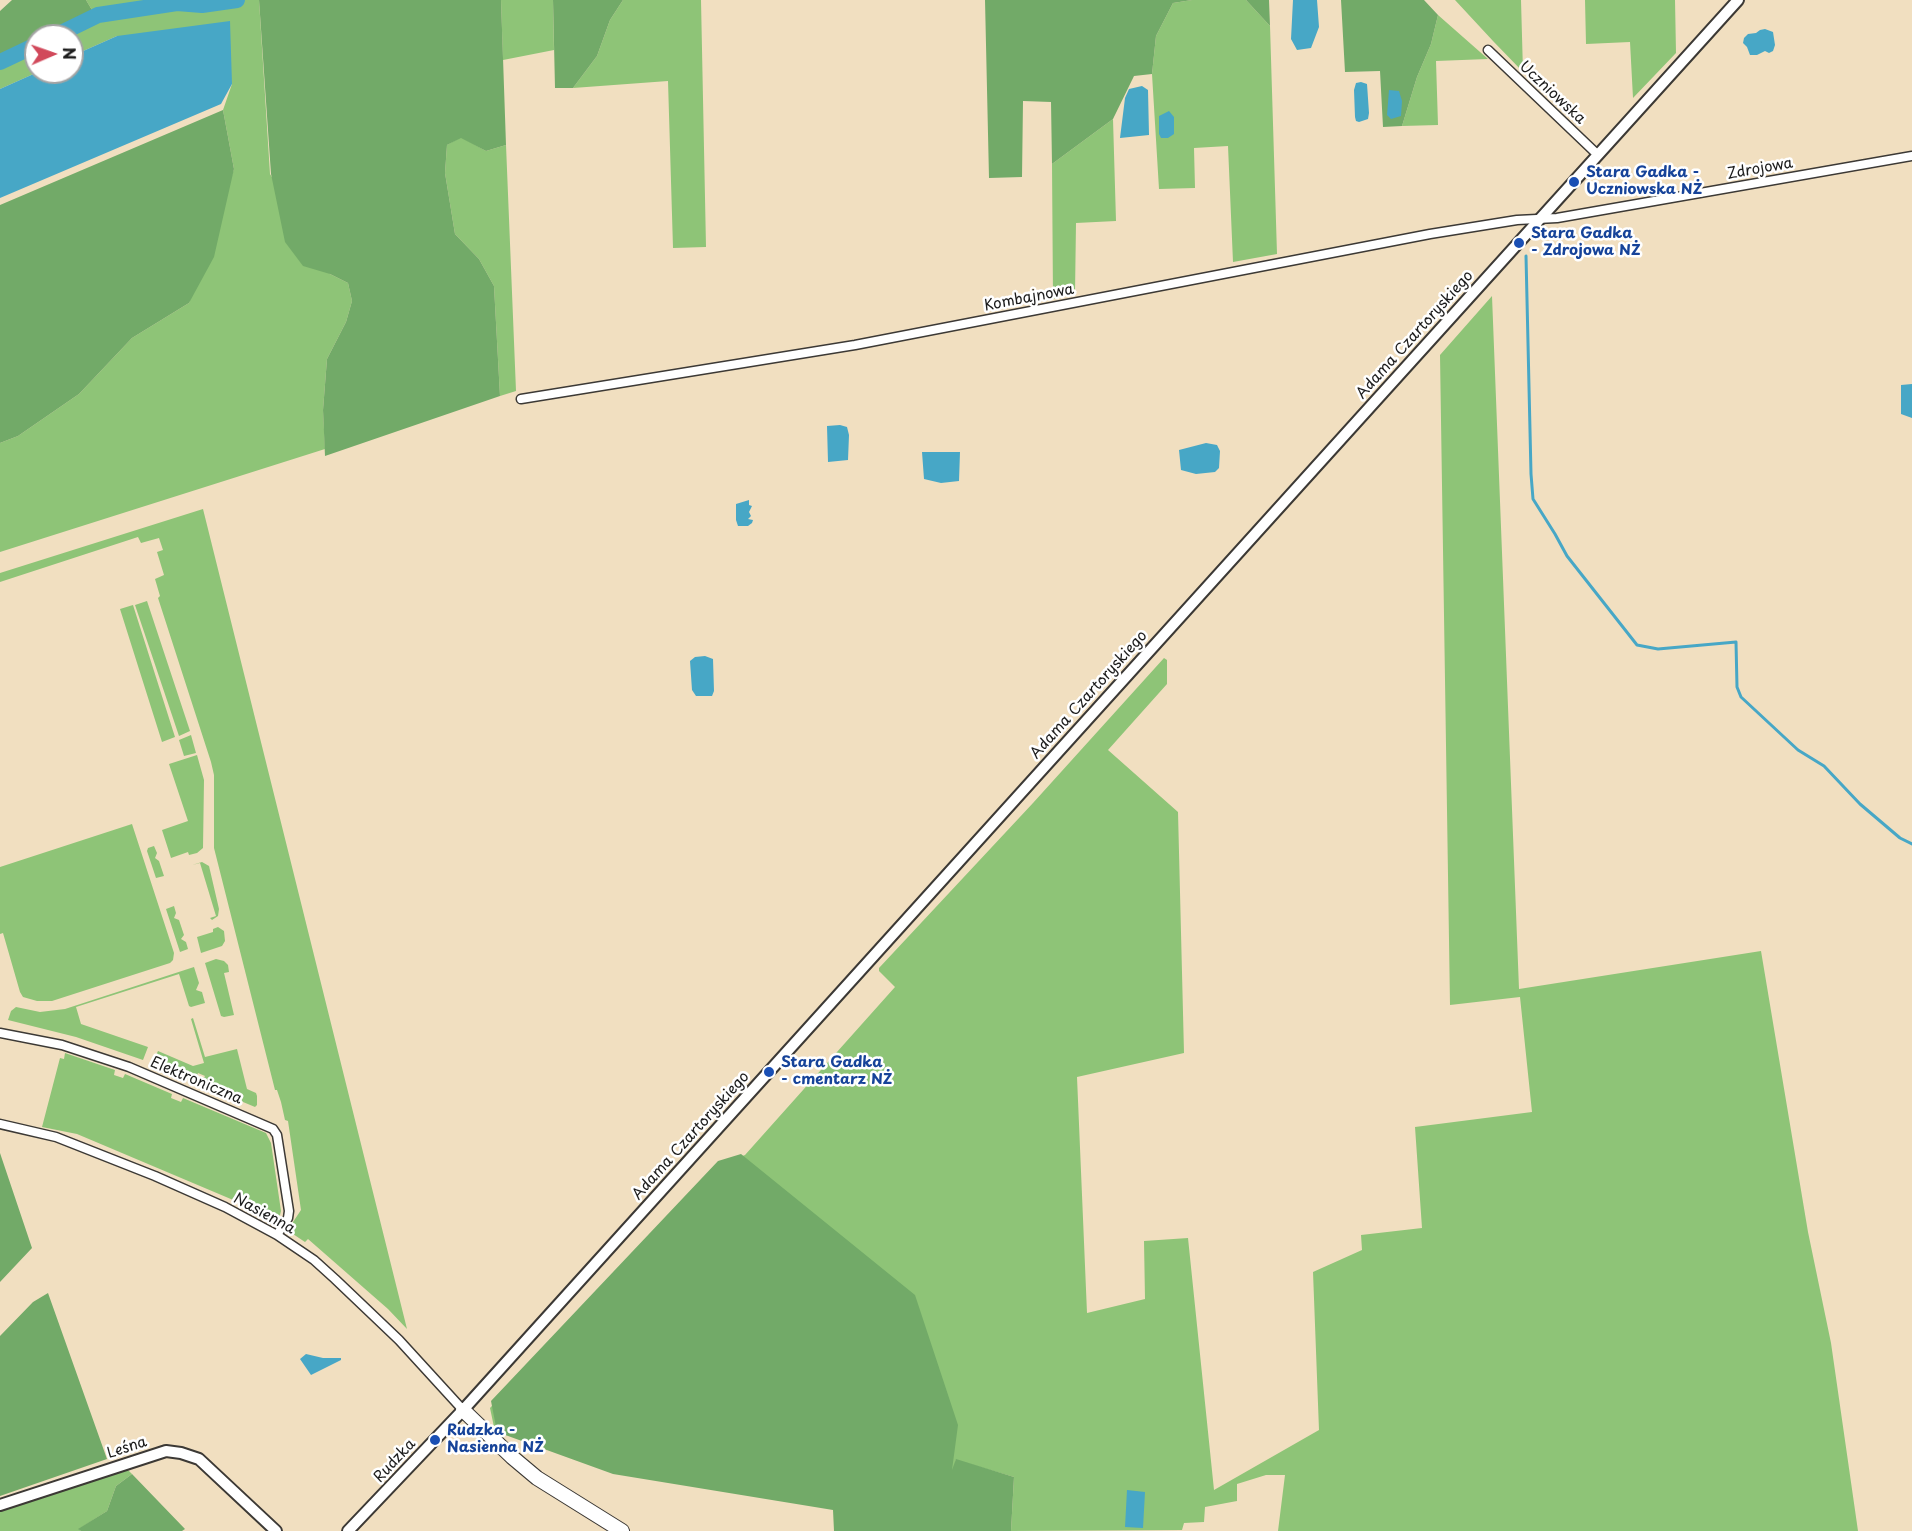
<!DOCTYPE html>
<html>
<head>
<meta charset="utf-8">
<style>
	body { margin:0 }
	#map { position:relative; width:1912px; height:1531px; overflow:hidden; background:#f1dfc0; font-family:"Playpen Sans",sans-serif }
	canvas { display:block }
	.north { position:absolute; left:24px; top:24px; width:60px; height:60px; box-sizing:border-box; background:#fff; border:2px solid #a4a4a4; border-radius:50%; rotate:88deg; font-size:16px; font-weight:700; line-height:24px; text-align:center; color:#1c1c1c }
	.north::after { content:''; display:block; margin:auto; width:21px; height:27px; background:#d1495b; clip-path:polygon(50% 0,100% 100%,50% 72%,0 100%) }
</style>
</head>
<body>
<div id="map">
<canvas width="1912" height="1531"></canvas>
<div class="north">N</div>
</div>
<script>
const c = document.querySelector('canvas').getContext('2d');
c.lineJoin = 'round';
function fillPath(path, color) {
  c.fillStyle = color;
  c.fill(path, 'evenodd');
}
function shape(rows) {
  const path = new Path2D();
  for (const r of rows) {
    path.moveTo(r[0], r[1]);
    for (let i = 2; i < r.length; i += 2) path.lineTo(r[i], r[i + 1]);
  }
  return path;
}
function strokePath(path, color, width, dash) {
  c.strokeStyle = color;
  c.lineWidth = width;
  c.lineCap = dash ? 'butt' : 'round';
  c.setLineDash(dash || []);
  c.stroke(path);
}
function write(font, color, halo, rows, align = 'center') {
  c.font = font + ' "Playpen Sans",sans-serif';
  c.lineWidth = 5;
  c.setLineDash([]);
  c.textBaseline = 'middle';
  c.strokeStyle = halo;
  c.fillStyle = color;
  for (const [text, x, y, turn = 0] of rows) {
    c.save();
    c.translate(x, y);
    c.rotate((+turn || 0) * Math.PI / 180);
    c.textAlign = isNaN(turn) ? turn : align;
    if (halo) c.strokeText(text, 0, 0);
    c.fillText(text, 0, 0);
    c.restore();
  }
}
const green = shape([
	[86,0,259,0,270,174,330,274,348,283,352,301,346,322,327,359,323,410,325,449,0,552,0,443,18,436,79,394,132,338,189,303,234,169,223,110,232,84,117,36,72,56,72,36,39,36,92,10],
	[501,0,553,0,554,50,503,60],
	[623,0,701,0,706,247,673,248,668,81,573,88,597,56,610,20],
	[1192,0,1246,0,1270,26,1277,254,1233,262,1228,146,1194,148,1195,188,1159,189,1152,74,1156,36,1173,3],
	[1455,0,1521,0,1523,72,1493,41],
	[1585,0,1675,0,1676,53,1633,98,1630,42,1586,44],
	[1438,15,1488,59,1436,61,1438,125,1402,126,1417,77,1431,44],
	[36,37,36,72,38,72,0,89,0,55],
	[1113,119,1116,221,1076,223,1075,293,1053,299,1052,164],
	[461,137,486,151,506,145,516,391,500,396,494,286,479,259,455,234,445,173,447,145],
	[1492,296,1519,989,1761,951,1808,1232,1831,1343,1858,1531,1278,1531,1285,1475,1266,1475,1237,1484,1237,1501,1205,1507,1204,1522,1184,1523,1182,1530,1011,1531,1014,1477,956,1460,941,1525,598,1466,494,1427,490,1408,719,1165,745,1155,895,987,879,971,879,968,1033,803,1164,658,1167,660,1167,684,1108,750,1178,812,1184,1053,1077,1077,1087,1313,1145,1299,1144,1241,1188,1238,1214,1490,1319,1430,1313,1272,1362,1250,1361,1235,1422,1228,1415,1127,1532,1112,1520,997,1450,1005,1440,355],
	[203,509,407,1329,388,1309,308,1239,305,1242,290,1232,291,1225,301,1210,288,1121,285,1120,281,1102,277,1090,275,1090,214,848,214,775,211,762,158,598,160,596,155,579,164,575,157,552,163,550,159,538,141,543,138,537,0,582,0,573],
	[147,601,190,731,179,736,135,605],
	[133,605,175,737,162,742,120,609],
	[191,735,196,753,184,756,179,740],
	[197,755,204,780,203,848,197,853,189,855,188,852,171,858,162,830,188,821,169,764],
	[132,824,174,953,173,960,170,963,52,1001,37,1001,23,997,20,992,3,933,0,934,0,867],
	[154,846,157,853,155,858,159,861,164,876,156,878,147,851,148,848],
	[202,862,209,866,219,909,218,916,212,920,210,918,216,916,200,863,192,865],
	[174,906,176,913,174,918,179,920,184,935,181,939,186,942,188,949,180,952,166,909],
	[218,927,224,931,225,941,222,946,201,953,197,937,213,932,213,929],
	[216,959,224,961,228,965,229,972,224,973,234,1015,224,1017,221,1016,205,963],
	[194,967,199,983,196,990,202,992,205,1003,191,1007,189,1006,179,974,76,1007,81,1024,148,1047,143,1060,76,1037,8,1020,11,1011,16,1007,40,1012,65,1009],
	[193,1018,205,1057,237,1049,247,1089,256,1093,257,1096,257,1105,255,1107,200,1084,205,1076,198,1073,195,1080,195,1082,152,1064,158,1051,193,1066,204,1063,191,1019],
	[65,1053,115,1070,114,1075,123,1078,125,1074,172,1094,171,1098,181,1102,183,1098,266,1133,271,1143,281,1211,280,1215,277,1218,271,1219,245,1205,77,1134,42,1127,60,1058,64,1059],
	[127,1469,132,1474,116,1486,107,1511,79,1529,81,1531,0,1531,0,1511]
]);
const forest = shape([
	[12,0,86,0,92,10,0,55,0,11],
	[259,0,501,0,506,145,486,151,461,138,447,145,445,173,455,234,479,259,494,286,500,396,325,456,323,410,327,359,346,322,352,301,348,283,330,274,303,266,285,242,271,174],
	[553,0,623,0,610,20,597,56,573,88,555,88],
	[985,0,1192,0,1173,3,1156,36,1152,74,1134,76,1113,119,1052,164,1051,102,1023,101,1022,177,989,178],
	[1246,0,1269,0,1270,26],
	[1341,0,1424,0,1438,15,1431,44,1417,77,1402,126,1383,127,1380,71,1345,72],
	[223,110,234,169,214,257,189,303,132,338,79,394,18,436,0,443,0,205],
	[0,1153,32,1248,0,1282],
	[741,1154,915,1295,958,1425,952,1470,956,1459,1014,1477,1011,1531,834,1531,833,1510,613,1474,497,1432,491,1401,718,1161],
	[48,1293,107,1459,0,1496,0,1336,33,1302],
	[132,1474,185,1529,182,1531,81,1531,78,1529,107,1511,116,1486]
]);
const water = shape([
	[1293,0,1317,0,1319,27,1311,48,1297,50,1291,39],
	[230,21,232,84,221,104,0,198,0,89,38,72,72,72,72,56,117,36],
	[1765,29,1773,32,1775,45,1773,51,1769,53,1765,51,1757,55,1750,55,1747,47,1743,43,1744,38,1748,34,1756,33,1760,30],
	[1361,82,1367,84,1369,113,1368,119,1359,122,1356,121,1355,117,1354,90,1356,83],
	[1142,86,1148,90,1149,135,1120,138,1125,98,1129,89],
	[1389,90,1399,91,1402,101,1401,116,1391,119,1387,115],
	[1169,111,1174,117,1174,134,1168,138,1161,138,1159,134,1159,116],
	[1912,384,1912,418,1901,414,1901,385],
	[840,425,847,427,849,435,848,460,828,462,827,426],
	[1206,443,1217,445,1220,451,1219,468,1215,472,1196,474,1181,470,1179,450],
	[922,452,960,452,959,481,941,483,924,479],
	[749,500,749,505,752,506,749,512,751,516,748,519,753,520,752,523,748,526,738,526,736,520,736,504],
	[705,656,713,659,714,691,712,696,696,696,692,690,690,661,695,657],
	[306,1354,323,1358,341,1358,341,1360,311,1375,300,1359],
	[1127,1490,1145,1492,1143,1528,1125,1527]
]);
const stream = shape([
	[1526,256,1531,474,1533,499,1555,534,1567,556,1637,645,1658,649,1736,642,1737,687,1741,697,1798,750,1824,766,1860,804,1900,838,1912,844]
]);
const river = shape([
	[55,36,98,15,177,3,202,5,237,0],
	[0,62,36,45]
]);
const minor = shape([
	[1488,50,1598,155],
	[521,399,855,345,1430,234,1517,220,1557,218,1912,156],
	[0,1033,62,1045,129,1067,273,1129,277,1135,289,1211,288,1218,277,1235],
	[0,1124,56,1137,155,1176,225,1207,277,1235,314,1260,335,1279,399,1340,463,1410]
]);
const tertiary = shape([
	[0,1505,166,1451,181,1453,199,1459,276,1531],
	[348,1531,463,1410,1738,0]
]);
const primary = shape([
	[463,1410,512,1457,537,1478,622,1531]
]);
const markers = [
	[1574,182,6,"#1a4fb4"],
	[1519,243,6,"#1a4fb4"],
	[769,1072,6,"#1a4fb4"],
	[435,1440,6,"#1a4fb4"]
];
const streetNames = [
	["Uczniowska",1552,93,43],
	["Zdrojowa",1760,169,-10],
	["Kombajnowa",1029,298,-11],
	["Adama Czartoryskiego",1415,335,-48],
	["Adama Czartoryskiego",1089,695,-48],
	["Elektroniczna",196,1081,23],
	["Adama Czartoryskiego",691,1136,-48],
	["Nasienna",264,1214,29],
	["Leśna",127,1448,-18],
	["Rudzka",395,1461,-47]
];
const transitNames = [
	["Stara Gadka -",1586,173],
	["Uczniowska NŻ",1586,190],
	["Stara Gadka",1531,234],
	["- Zdrojowa NŻ",1531,251],
	["Stara Gadka",781,1063],
	["- cmentarz NŻ",781,1080],
	["Rudzka -",447,1431],
	["Nasienna NŻ",447,1448]
];
fillPath(green, '#8ec477');
fillPath(forest, '#72aa68');
fillPath(water, '#47a7c6');
strokePath(stream, '#47a7c6', 3);
strokePath(river, '#47a7c6', 16);
strokePath(minor, '#3c3935', 11);
strokePath(tertiary, '#3c3935', 14);
strokePath(primary, '#3c3935', 16);
strokePath(minor, '#fff', 8);
strokePath(tertiary, '#fff', 10);
strokePath(primary, '#fff', 14);
for (const [x, y, r, color] of markers) {
  const dot = new Path2D();
  dot.arc(x, y, r, 0, 2 * Math.PI);
  c.fillStyle = color;
  c.fill(dot);
  strokePath(dot, '#fff', 2);
}
write('15px', '#1c1c1c', '#fff', streetNames);
write('bold 15px', '#164399', '#fff', transitNames, 'left');
</script>
</body>
</html>
